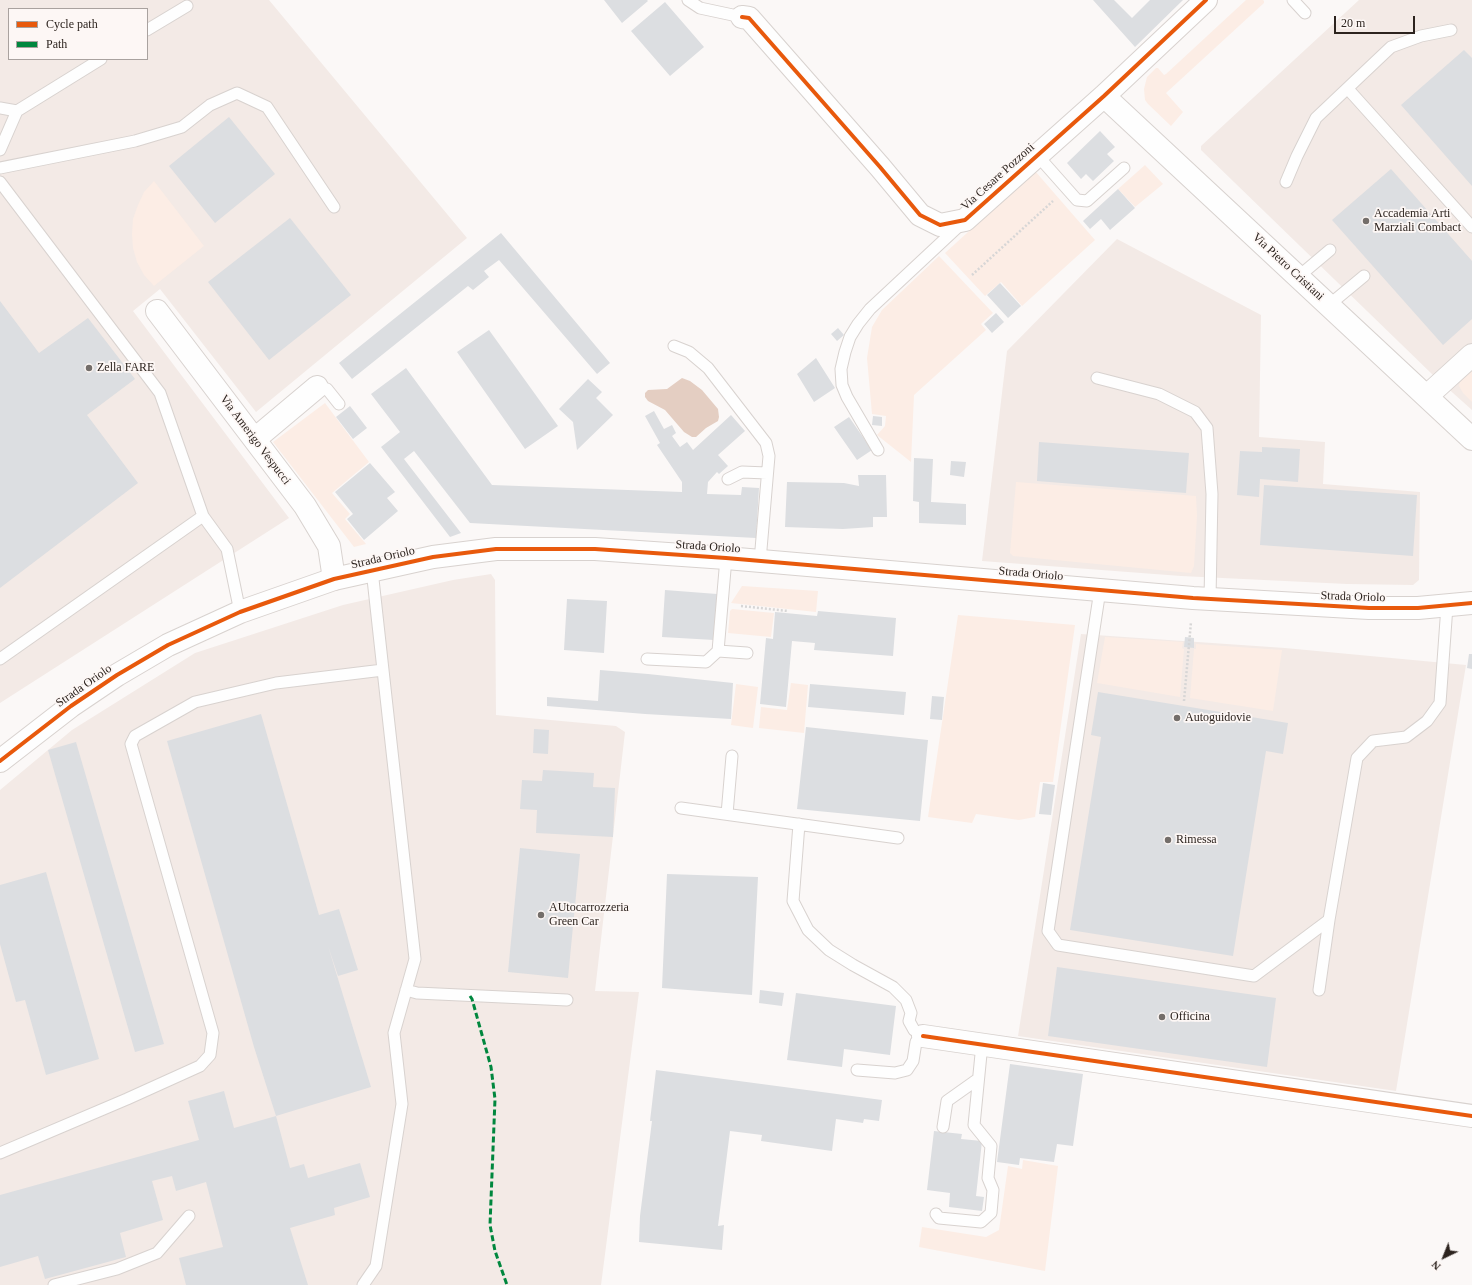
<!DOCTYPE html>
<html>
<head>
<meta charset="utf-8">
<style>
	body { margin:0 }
	#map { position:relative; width:1472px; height:1285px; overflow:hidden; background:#fbf8f7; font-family:Georgia,serif }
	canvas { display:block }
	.legend { position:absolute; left:8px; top:8px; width:140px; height:52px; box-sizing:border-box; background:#fdf7f5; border:1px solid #a9a29f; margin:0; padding:5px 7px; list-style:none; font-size:12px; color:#2c231e }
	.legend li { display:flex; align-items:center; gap:8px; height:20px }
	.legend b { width:20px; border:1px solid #a9a29f }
	.north { position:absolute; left:1424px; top:1237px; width:40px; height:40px; -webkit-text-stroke:3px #fdf7f5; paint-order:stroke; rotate:223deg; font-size:11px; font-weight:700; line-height:16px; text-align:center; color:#2c231e }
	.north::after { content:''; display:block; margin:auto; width:14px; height:18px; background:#2c231e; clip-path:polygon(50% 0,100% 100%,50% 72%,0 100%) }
	.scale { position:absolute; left:1334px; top:16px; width:81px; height:18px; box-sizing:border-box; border:2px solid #2c231e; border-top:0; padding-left:5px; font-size:12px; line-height:14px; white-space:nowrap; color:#2c231e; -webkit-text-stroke:3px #fdf7f5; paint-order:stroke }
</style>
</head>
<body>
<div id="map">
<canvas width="1472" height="1285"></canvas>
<ul class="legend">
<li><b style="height:5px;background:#e8590c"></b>Cycle path</li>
<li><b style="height:5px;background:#00873e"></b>Path</li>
</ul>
<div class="north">N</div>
<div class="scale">20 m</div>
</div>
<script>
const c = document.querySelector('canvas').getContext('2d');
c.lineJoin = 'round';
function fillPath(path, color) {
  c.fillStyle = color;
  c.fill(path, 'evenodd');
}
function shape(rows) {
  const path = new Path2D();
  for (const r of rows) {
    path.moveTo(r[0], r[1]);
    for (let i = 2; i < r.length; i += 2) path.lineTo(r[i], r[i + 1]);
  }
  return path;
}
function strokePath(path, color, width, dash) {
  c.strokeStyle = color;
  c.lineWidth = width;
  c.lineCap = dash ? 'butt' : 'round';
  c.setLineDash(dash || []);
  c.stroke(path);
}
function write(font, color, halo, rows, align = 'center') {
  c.font = font + ' Georgia,serif';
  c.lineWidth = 3.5;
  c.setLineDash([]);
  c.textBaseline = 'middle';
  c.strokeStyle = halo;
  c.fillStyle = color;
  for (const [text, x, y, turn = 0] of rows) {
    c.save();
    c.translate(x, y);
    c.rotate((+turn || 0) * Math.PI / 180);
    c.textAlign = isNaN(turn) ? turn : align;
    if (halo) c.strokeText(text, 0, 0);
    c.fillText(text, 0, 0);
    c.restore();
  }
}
const built = shape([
	[0,0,269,0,467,238,256,412,160,289,133,311,289,518,0,703],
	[9,9,147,9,147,59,9,59],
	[1359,0,1472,0,1472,410,1434,376,1201,150,1201,146],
	[1117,239,1261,315,1259,437,1325,442,1323,484,1420,492,1419,580,1413,585,1347,584,1181,576,982,561,1007,351],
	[491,574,495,580,496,715,616,726,625,732,595,991,639,992,601,1285,0,1285,0,790,72,730,195,653,343,605,453,580],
	[1081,634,1285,648,1466,665,1396,1091,1018,1036]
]);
const green = shape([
	[1246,0,1263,0,1264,1,1264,3,1166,93,1183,112,1171,126,1148,104,1145,100,1144,89,1147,77,1156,68,1158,68,1164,75,1166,74],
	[1145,165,1163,184,1135,207,1118,189],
	[1035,171,1095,240,1022,306,1001,282,985,296,945,253],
	[154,181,204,246,154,286,144,275,137,262,133,248,132,234,133,219,138,205,144,192],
	[939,256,993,313,981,324,986,330,914,395,911,462,877,435,885,426,886,416,872,414,867,358,872,327,882,310],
	[1472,368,1472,402,1463,393,1459,386,1461,378],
	[325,403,369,462,332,493,350,514,345,519,366,544,354,547,273,442],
	[1016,482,1196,496,1197,516,1194,566,1191,573,1013,556,1010,553],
	[742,586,818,591,816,612,731,603],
	[732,609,774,613,771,637,728,633,730,611],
	[958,615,1075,625,1053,782,1040,782,1035,817,1019,820,976,814,972,823,928,817],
	[1105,637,1183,642,1182,648,1184,649,1180,697,1097,683],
	[1196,644,1282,650,1273,711,1190,698,1194,649,1196,649],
	[791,683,808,685,804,733,759,728,761,707,787,710],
	[736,684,758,687,753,728,731,725],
	[1023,1160,1058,1166,1045,1271,919,1247,922,1227,986,1237,999,1230,1008,1166,1022,1169]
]);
const forest = shape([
	[682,378,690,381,702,390,718,409,719,417,718,421,706,428,696,437,692,437,684,432,665,410,648,401,645,397,645,393,648,390,667,389]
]);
const building = shape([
	[604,0,647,0,648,1,622,23],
	[1093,0,1114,0,1132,18,1150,0,1183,0,1135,47],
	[665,2,704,47,670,76,631,31],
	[1464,50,1472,58,1472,186,1401,105],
	[229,117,275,174,215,223,169,166],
	[1100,131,1115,147,1107,154,1114,161,1093,181,1086,174,1081,179,1067,163],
	[1391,169,1472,261,1472,319,1443,345,1332,220],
	[1118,189,1135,208,1110,230,1101,219,1090,229,1083,221],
	[290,218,351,295,269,360,208,282],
	[501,233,610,363,597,374,499,260,484,271,489,277,473,290,468,286,352,379,339,363],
	[1000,283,1021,306,1008,318,987,295],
	[0,301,39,353,88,318,135,379,87,415,138,483,0,588],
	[996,313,1004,322,992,333,984,324],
	[838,328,844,335,837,341,831,334],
	[489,330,558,426,525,449,457,352],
	[816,358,835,388,814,402,797,374],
	[406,368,492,485,682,492,682,482,657,445,660,443,645,416,654,411,664,429,672,425,676,433,672,436,680,447,687,442,693,450,731,415,745,431,718,455,728,466,719,474,717,472,708,482,707,494,741,495,742,487,759,488,756,538,470,523,414,451,404,459,461,533,450,537,381,447,400,432,371,394],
	[588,379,602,392,596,398,613,415,577,450,573,422,559,409],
	[350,406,367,428,353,439,336,417],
	[873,416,882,417,882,426,872,425],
	[849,417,872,450,857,460,834,427],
	[1039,442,1189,453,1186,493,1037,481],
	[1262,447,1300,449,1298,482,1260,479,1259,497,1237,495,1240,451,1262,452],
	[914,458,933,459,931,502,966,504,966,525,919,523,919,502,913,501],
	[951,461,966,462,964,477,950,475],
	[370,463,395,492,387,498,398,511,364,540,347,519,353,514,335,492],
	[858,475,886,475,887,517,873,517,873,527,843,529,785,527,787,482,844,483,859,486],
	[1264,485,1417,495,1413,556,1260,545],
	[665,590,717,594,714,640,662,637],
	[567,599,607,601,604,653,564,650],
	[818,611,896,618,893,656,814,650,815,643,792,641,786,707,760,704,766,638,773,639,775,612,817,616],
	[1185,637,1194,638,1194,648,1184,647],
	[1469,654,1472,654,1472,669,1467,668],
	[600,670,648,674,733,683,731,719,645,714,547,706,547,697,598,701],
	[810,684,906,692,904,715,808,707],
	[1098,692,1288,723,1283,754,1266,751,1233,956,1070,930,1101,737,1091,735],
	[932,696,944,697,942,720,930,719],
	[261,714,319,915,339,909,358,970,338,976,328,946,371,1087,276,1116,254,1047,167,741],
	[806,727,928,740,920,821,797,809],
	[534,729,549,730,548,754,533,753],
	[76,742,164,1044,135,1052,48,750],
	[543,770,594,773,593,787,615,788,613,837,536,833,537,810,520,809,522,780,542,781],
	[1043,783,1055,785,1051,815,1039,814],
	[520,848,580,854,568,978,508,972],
	[46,872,99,1059,46,1075,25,1000,16,1002,0,944,0,885],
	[667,874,758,877,752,995,662,988],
	[1057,967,1276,998,1267,1067,1048,1036],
	[760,990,784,993,782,1006,759,1003],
	[796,993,896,1006,890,1055,844,1049,842,1067,787,1060],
	[1010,1064,1083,1074,1073,1146,1057,1144,1054,1162,1020,1158,1019,1165,997,1162],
	[656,1070,882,1100,879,1121,864,1119,863,1123,836,1119,832,1151,761,1141,762,1135,730,1131,718,1226,724,1225,722,1250,639,1242,640,1216,652,1121,650,1121],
	[224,1091,234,1128,276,1116,290,1168,304,1164,308,1178,360,1163,370,1197,334,1208,335,1215,290,1228,308,1285,186,1285,179,1258,223,1247,206,1182,176,1191,172,1176,152,1181,163,1220,120,1233,126,1257,45,1279,38,1256,0,1267,0,1195,199,1140,188,1101],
	[934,1131,962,1134,961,1139,982,1141,976,1196,984,1197,982,1211,949,1207,950,1193,927,1190]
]);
const path = shape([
	[972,275,1053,201],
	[741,606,788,611],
	[1184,701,1191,622]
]);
const lane = shape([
	[688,0,700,8,742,17],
	[1293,0,1305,13],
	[147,30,187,6],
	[1348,89,1472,227],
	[0,108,17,111],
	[0,150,17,111,101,59],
	[1037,155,1077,200,1087,201,1124,168],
	[0,168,135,141,182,127,210,105,237,93,267,107,334,207],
	[0,182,160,393,203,516,0,659],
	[1286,182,1297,156,1316,118,1391,47,1421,36,1451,30],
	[1298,277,1330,250],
	[1329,305,1364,276],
	[674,346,689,352,708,368,766,443,769,456,760,561],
	[1097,378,1159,394,1195,412,1207,428,1212,494,1210,599],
	[317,387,327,389,339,404],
	[878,450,847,397,842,385,841,369,845,352,850,337,858,324,870,309,960,225],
	[728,479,742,472,767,473],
	[203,516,227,549,240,612],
	[372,570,383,670],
	[1100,590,1048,931,1058,945,1254,976,1329,920],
	[718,651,747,653],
	[647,659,706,662,718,651,726,558],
	[681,808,898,838],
	[727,814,732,756],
	[799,824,793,901,808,930,829,950,853,965,893,987,906,1000,911,1013,909,1021,914,1030,923,1036,916,1042,913,1061,907,1070,895,1073,857,1070],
	[406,990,417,993,567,1000],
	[1319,990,1329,920,1357,758,1373,741,1406,737,1427,721,1440,703,1447,606],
	[943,1127,947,1101,978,1079],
	[0,1153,127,1099,200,1066,210,1055,213,1033,131,744,135,736,195,702,276,683,383,670,415,959,394,1033,402,1104,376,1266,363,1285],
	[936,1214,939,1218,981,1222,991,1213,993,1190,988,1178,991,1146,974,1125,982,1044],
	[54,1285,117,1269,157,1253,189,1216]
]);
const street = shape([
	[742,17,749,18,880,167,920,215,940,225,965,220,1104,96,1206,0],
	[1104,96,1472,439],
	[157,311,305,506,329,546,334,579],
	[1427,396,1472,355],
	[255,439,317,387],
	[923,1036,1472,1116]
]);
const secondary = shape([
	[0,761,71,706,117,675,168,645,240,612,334,579,433,557,496,549,595,549,726,558,1193,598,1369,608,1418,608,1472,603]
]);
const quiet = shape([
	[470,996,472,999,491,1067,495,1099,490,1225,495,1251,507,1285]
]);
const cycleway = shape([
	[742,17,749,18,880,167,920,215,940,225,965,220,1104,96,1206,0],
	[0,761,71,706,117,675,168,645,240,612,334,579,433,557,496,549,595,549,726,558,1193,598,1369,608,1418,608,1472,603],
	[923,1036,1472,1116]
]);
const markers = [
	[1366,221,4,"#746e6a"],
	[89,368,4,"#746e6a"],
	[1177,718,4,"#746e6a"],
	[1168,840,4,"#746e6a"],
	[541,915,4,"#746e6a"],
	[1162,1017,4,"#746e6a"]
];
const streetNames = [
	["Via Cesare Pozzoni",998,177,-42],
	["Via Pietro Cristiani",1288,267,43],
	["Via Amerigo Vespucci",255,440,53],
	["Strada Oriolo",708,547,4],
	["Strada Oriolo",383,558,-13],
	["Strada Oriolo",1031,574,5],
	["Strada Oriolo",1353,597,2],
	["Strada Oriolo",84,686,-35]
];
const poiNames = [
	["Accademia Arti",1374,214],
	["Marziali Combact",1374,228],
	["Zella FARE",97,368],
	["Autoguidovie",1185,718],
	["Rimessa",1176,840],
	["AUtocarrozzeria",549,908],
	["Green Car",549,922],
	["Officina",1170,1017]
];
fillPath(built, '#f3eae6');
fillPath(green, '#fcede5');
fillPath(forest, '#e4cec2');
fillPath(building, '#dcdee1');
strokePath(lane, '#d8d2cf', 13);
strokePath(street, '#d8d2cf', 24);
strokePath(secondary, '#d8d2cf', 24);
strokePath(path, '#d7d6d6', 2.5, [2, 2]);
strokePath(lane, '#fefefe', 11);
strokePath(street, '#fefefe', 22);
strokePath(secondary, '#fefefe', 22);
strokePath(quiet, '#00873e', 3, [6, 3]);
strokePath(cycleway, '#e8590c', 4);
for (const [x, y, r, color] of markers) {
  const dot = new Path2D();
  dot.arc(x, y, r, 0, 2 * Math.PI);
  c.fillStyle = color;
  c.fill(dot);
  strokePath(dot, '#fdf7f5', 1.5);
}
write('12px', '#2c231e', '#fdf7f5', streetNames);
write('12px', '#2c231e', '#fdf7f5', poiNames, 'left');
</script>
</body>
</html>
